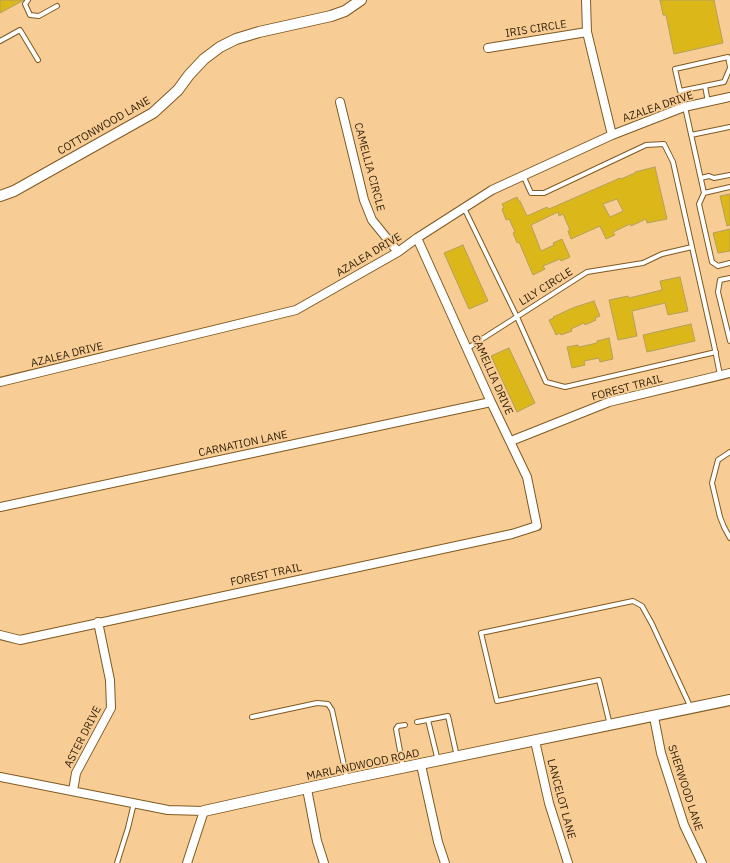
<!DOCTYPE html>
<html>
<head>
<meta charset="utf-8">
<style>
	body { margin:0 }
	canvas { display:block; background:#f8cd95 }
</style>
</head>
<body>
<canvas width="730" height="863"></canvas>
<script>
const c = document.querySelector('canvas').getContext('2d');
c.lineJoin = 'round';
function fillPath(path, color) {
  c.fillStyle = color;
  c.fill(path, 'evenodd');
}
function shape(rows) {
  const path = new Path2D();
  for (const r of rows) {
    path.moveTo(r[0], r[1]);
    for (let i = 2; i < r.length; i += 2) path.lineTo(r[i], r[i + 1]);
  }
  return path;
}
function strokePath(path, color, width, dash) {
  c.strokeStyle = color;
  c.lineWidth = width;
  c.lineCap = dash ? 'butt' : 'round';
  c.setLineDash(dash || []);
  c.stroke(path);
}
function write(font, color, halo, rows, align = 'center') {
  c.font = font + ' "IBM Plex Sans",sans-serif';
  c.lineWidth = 3.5;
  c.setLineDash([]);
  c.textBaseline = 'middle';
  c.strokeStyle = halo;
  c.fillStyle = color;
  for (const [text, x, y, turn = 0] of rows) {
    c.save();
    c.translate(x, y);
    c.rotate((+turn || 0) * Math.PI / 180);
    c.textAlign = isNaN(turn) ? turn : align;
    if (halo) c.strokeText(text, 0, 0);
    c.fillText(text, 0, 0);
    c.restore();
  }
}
const building = shape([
	[0,0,24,0,0,13,0,0],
	[660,0,714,0,723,43,674,54,666,15,663,15,660,0],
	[655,167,667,219,647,223,646,219,631,226,630,224,613,232,615,235,606,239,600,226,571,239,568,231,570,230,563,214,559,216,558,212,531,225,541,251,554,245,553,243,562,239,570,257,561,261,560,259,543,266,545,269,533,275,519,242,517,243,513,233,515,232,509,219,506,220,502,209,504,208,502,204,517,197,519,201,520,201,527,216,547,207,549,209,620,178,621,179,635,173,635,172,655,167],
	[617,199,623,211,610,217,603,204,617,199],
	[730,194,730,225,727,226,720,196,730,194],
	[730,229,730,251,718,253,713,233,730,229],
	[463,245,488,301,469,309,444,253,463,245],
	[680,277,688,311,668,315,665,303,632,311,637,336,618,340,609,300,628,296,629,298,662,290,660,281,680,277],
	[594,301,600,316,595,318,596,320,585,325,584,323,571,329,572,331,561,335,560,333,556,335,549,320,554,318,553,317,575,307,594,301],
	[691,324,695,341,647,352,643,335,691,324],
	[609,338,613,359,600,362,599,358,584,361,585,365,572,368,567,347,578,345,579,347,597,343,597,341,609,338],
	[509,348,535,403,517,412,491,356,509,348]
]);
const service = shape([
	[28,0,25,4,30,15,39,16,57,6],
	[0,41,20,30,38,60],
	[730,67,728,57,675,69,680,91,724,82,730,68],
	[705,86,708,102],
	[685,107,704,193,699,204,712,262,718,266,730,263],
	[691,135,730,127],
	[701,178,709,176,714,178,730,175],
	[704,193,730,187],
	[464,208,517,317,546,382,565,387,716,352],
	[692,247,714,345,720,375],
	[730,278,720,280,718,292,730,341],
	[468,348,587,272,643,263,662,254,692,247,673,162,664,144,646,145,544,193,531,193,523,175],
	[730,452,718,460,712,483,720,517,724,527,730,538],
	[252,717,317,703,328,704,332,710,347,779],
	[428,720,438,761],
	[417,722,448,716,457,757],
	[610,725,599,680,497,701,481,633,633,601,642,606,652,624,691,708],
	[403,767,396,729,398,726,405,725],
	[117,863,128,828,134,803]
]);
const minor = shape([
	[586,0,587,32,612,135],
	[488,48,587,32],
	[340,102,364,200,372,220,398,252],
	[0,382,296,310,398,252,417,238,492,190,612,135,684,107,730,97],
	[511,441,609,402,730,373],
	[0,507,491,402],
	[0,635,20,640,512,534,537,526,527,477,491,402,417,238],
	[654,717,661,753,684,825,702,863],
	[535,741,549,803,568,863],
	[421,765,438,842,445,863],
	[0,777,168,810,204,811,187,863],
	[307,789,317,841,324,863],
	[73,791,76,773,111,708,110,680,98,622]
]);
const tertiary = shape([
	[0,196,14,191,153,113,178,90,189,75,204,59,220,47,236,39,259,32,331,16,345,11,361,0],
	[204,811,348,779,730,700]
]);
const streetNames = [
	["IRIS CIRCLE",536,29,-9],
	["AZALEA DRIVE",658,107,-19],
	["COTTONWOOD LANE",104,126,-30],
	["CAMELLIA CIRCLE",369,167,75],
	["AZALEA DRIVE",369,255,-31],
	["LILY CIRCLE",546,287,-32],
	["AZALEA DRIVE",67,355,-14],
	["CAMELLIA DRIVE",492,375,66],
	["FOREST TRAIL",627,388,-15],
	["CARNATION LANE",243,444,-12],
	["FOREST TRAIL",266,575,-12],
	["ASTER DRIVE",83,737,-63],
	["MARLANDWOOD ROAD",363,765,-12],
	["SHERWOOD LANE",685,788,72],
	["LANCELOT LANE",561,799,75]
];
fillPath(building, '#dbb71a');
strokePath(building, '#b2a05f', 1);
strokePath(service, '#7f5a21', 6);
strokePath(minor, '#7f5a21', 10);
strokePath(tertiary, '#7f5a21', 12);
strokePath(service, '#fff', 4);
strokePath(minor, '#fff', 8);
strokePath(tertiary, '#fff', 10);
write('11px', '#36250e', '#f8cd95', streetNames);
</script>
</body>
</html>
